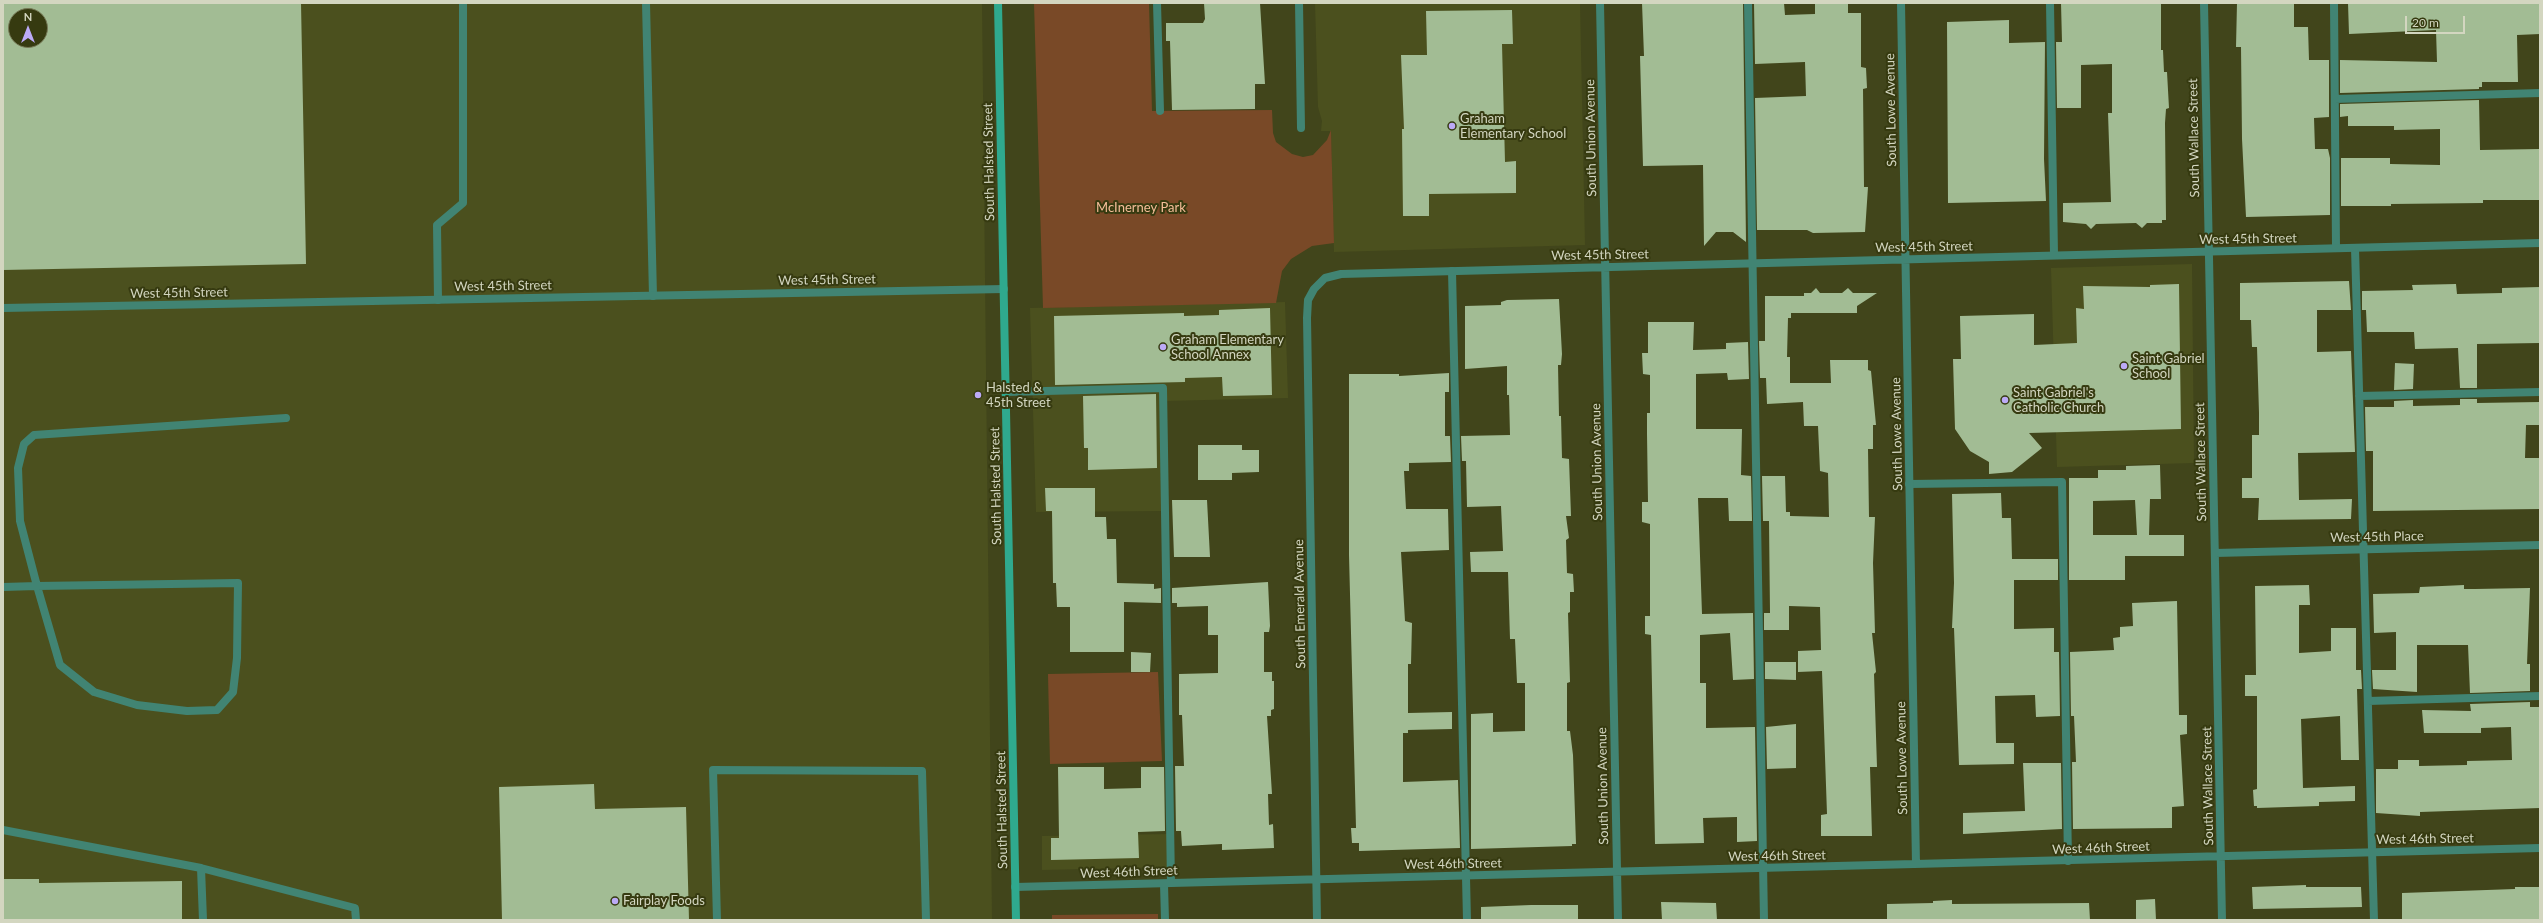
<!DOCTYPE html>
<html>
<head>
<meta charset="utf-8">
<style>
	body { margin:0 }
	#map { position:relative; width:2543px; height:923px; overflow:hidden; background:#41451b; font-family:Lato,sans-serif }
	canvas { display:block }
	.frame { position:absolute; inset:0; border:4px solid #d3d6c0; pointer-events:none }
	.north { position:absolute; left:8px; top:8px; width:40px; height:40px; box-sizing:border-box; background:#363a10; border:1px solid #757856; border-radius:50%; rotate:0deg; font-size:11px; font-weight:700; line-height:16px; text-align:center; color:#d3d6c0 }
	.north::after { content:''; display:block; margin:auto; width:14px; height:18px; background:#bcaaf6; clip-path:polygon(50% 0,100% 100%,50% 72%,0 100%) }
	.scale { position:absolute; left:2405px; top:16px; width:60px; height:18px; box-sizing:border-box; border:2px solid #d3d6c0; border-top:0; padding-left:5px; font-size:12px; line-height:14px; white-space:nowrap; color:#d3d6c0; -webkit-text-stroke:3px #363a10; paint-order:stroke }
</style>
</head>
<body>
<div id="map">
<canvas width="2543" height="923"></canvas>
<div class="frame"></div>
<div class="north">N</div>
<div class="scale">20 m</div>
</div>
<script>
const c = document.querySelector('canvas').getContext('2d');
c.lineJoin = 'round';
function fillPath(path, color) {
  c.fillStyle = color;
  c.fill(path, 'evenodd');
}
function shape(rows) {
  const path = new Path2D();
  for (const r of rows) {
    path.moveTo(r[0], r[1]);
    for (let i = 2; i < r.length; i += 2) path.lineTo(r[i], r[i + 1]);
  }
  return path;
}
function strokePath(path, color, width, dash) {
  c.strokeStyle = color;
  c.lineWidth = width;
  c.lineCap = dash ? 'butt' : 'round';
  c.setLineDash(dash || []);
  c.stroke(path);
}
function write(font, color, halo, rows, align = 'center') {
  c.font = font + ' Lato,sans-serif';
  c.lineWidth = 4;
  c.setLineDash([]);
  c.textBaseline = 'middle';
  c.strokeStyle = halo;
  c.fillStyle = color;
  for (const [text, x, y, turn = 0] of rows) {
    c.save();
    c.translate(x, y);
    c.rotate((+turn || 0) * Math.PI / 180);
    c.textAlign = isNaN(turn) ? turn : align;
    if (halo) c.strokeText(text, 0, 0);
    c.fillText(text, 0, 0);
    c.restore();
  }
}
const built = shape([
	[3,3,982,3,992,920,3,920],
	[16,16,40,16,40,40,16,40],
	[1315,3,1580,3,1585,245,1334,252,1331,131,1321,131,1322,121,1318,107],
	[2192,264,2194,463,2057,467,2051,268],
	[1285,302,1288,398,1164,401,1165,511,1036,512,1030,308],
	[1170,834,1171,867,1042,870,1042,836]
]);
const green = shape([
	[1034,3,1149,3,1152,111,1272,110,1273,133,1276,142,1292,154,1303,157,1313,155,1327,140,1331,130,1334,243,1312,246,1291,259,1282,271,1276,303,1043,308],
	[1158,672,1162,761,1050,764,1048,674],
	[1158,914,1158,920,1052,920,1052,915]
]);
const building = shape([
	[3,3,301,3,306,264,3,270],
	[16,16,40,16,40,40,16,40],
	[1204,3,1260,3,1265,84,1255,84,1255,109,1172,110,1170,41,1166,41,1166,23,1203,23,1205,19],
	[1642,3,1743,3,1746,242,1733,232,1716,232,1704,246,1703,165,1643,166,1640,56,1644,56],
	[1754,3,1784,3,1785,15,1815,14,1815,3,1848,3,1848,13,1861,13,1861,67,1866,68,1867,88,1863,89,1864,187,1868,187,1865,232,1813,233,1807,230,1757,230,1755,98,1806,96,1805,62,1755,64],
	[2061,3,2161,3,2161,50,2163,50,2164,72,2167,72,2169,108,2166,109,2165,123,2166,220,2162,220,2162,223,2147,223,2142,228,2136,223,2096,224,2091,229,2086,224,2063,222,2063,203,2111,202,2108,113,2112,113,2112,64,2081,65,2081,108,2057,108,2056,42,2062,42],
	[2237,3,2294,3,2294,27,2308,27,2309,60,2329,60,2329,117,2314,118,2315,149,2328,149,2330,158,2330,215,2246,217,2242,139,2241,47,2236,47],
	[2348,3,2540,3,2540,34,2517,35,2518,82,2482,82,2482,87,2479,87,2479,89,2340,93,2340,60,2437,62,2436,30,2349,34],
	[1512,10,1513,44,1502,44,1505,162,1516,161,1516,193,1429,194,1429,216,1403,216,1402,129,1404,129,1401,55,1427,55,1426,11],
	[2009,20,2009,43,2045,42,2044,159,2046,201,1948,203,1947,22],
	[2479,100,2480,150,2540,149,2540,200,2483,200,2483,203,2391,204,2391,206,2341,206,2341,158,2390,158,2390,164,2440,165,2440,129,2394,130,2394,126,2348,126,2348,116,2340,117,2340,104],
	[2349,281,2351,310,2317,310,2317,352,2351,351,2355,452,2298,453,2299,500,2352,499,2351,519,2258,520,2259,498,2242,498,2242,478,2252,478,2252,435,2259,435,2259,413,2257,347,2252,347,2251,320,2240,320,2240,283],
	[2179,284,2181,429,2029,433,2042,448,2012,472,1989,474,1989,462,1970,451,1955,429,1953,359,1961,359,1960,316,2034,314,2034,345,2077,343,2076,308,2084,309,2083,286,2150,287,2150,285],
	[2456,284,2457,294,2502,293,2502,288,2540,287,2540,343,2477,344,2477,388,2460,388,2458,348,2415,349,2414,332,2367,332,2366,310,2362,310,2362,291,2413,290,2412,285],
	[1816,288,1820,293,1842,293,1848,288,1853,293,1877,293,1857,306,1857,313,1791,313,1791,318,1788,318,1787,357,1790,357,1790,383,1831,383,1830,360,1868,360,1868,370,1871,371,1876,425,1873,425,1873,449,1868,449,1869,517,1875,517,1873,563,1875,633,1872,633,1876,672,1874,674,1877,767,1870,767,1872,836,1821,836,1821,815,1827,814,1822,671,1798,672,1798,651,1821,650,1820,607,1789,606,1789,630,1764,630,1764,613,1770,613,1769,521,1763,521,1762,476,1785,476,1786,512,1790,512,1790,516,1829,517,1828,473,1820,471,1818,426,1804,426,1803,402,1767,404,1766,378,1760,378,1759,341,1765,341,1765,296,1804,296,1804,293,1811,293],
	[1559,299,1562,354,1561,365,1558,365,1559,416,1561,416,1562,458,1569,459,1571,516,1566,516,1569,538,1566,540,1567,573,1573,574,1574,592,1570,592,1570,612,1568,613,1570,682,1567,683,1567,731,1570,731,1573,755,1576,844,1572,844,1572,846,1471,849,1471,714,1493,713,1493,732,1525,731,1525,683,1517,683,1515,639,1510,639,1508,572,1471,572,1470,552,1503,551,1501,506,1467,507,1466,461,1462,461,1461,436,1510,435,1509,395,1507,395,1507,366,1465,369,1465,306,1501,305,1501,302,1507,300],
	[1270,308,1272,395,1223,396,1222,377,1185,378,1185,382,1055,385,1054,316,1184,313,1184,316,1219,315,1219,310],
	[1648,322,1694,322,1693,350,1726,349,1726,343,1748,342,1749,379,1728,380,1727,373,1696,374,1696,429,1742,429,1741,475,1751,476,1752,521,1729,521,1728,498,1698,498,1702,614,1753,613,1754,679,1733,680,1730,633,1700,635,1700,683,1706,683,1706,728,1755,727,1757,841,1737,842,1737,817,1703,818,1704,843,1655,844,1651,635,1645,634,1645,616,1650,616,1650,524,1642,522,1642,502,1648,502,1647,434,1647,413,1650,413,1650,375,1643,374,1642,353,1648,353],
	[2395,363,2414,364,2413,389,2394,390],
	[1449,373,1449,392,1445,392,1445,436,1450,436,1451,462,1409,463,1409,471,1404,471,1406,509,1448,509,1449,550,1401,552,1405,621,1412,623,1411,664,1408,664,1408,713,1452,712,1452,729,1408,730,1408,733,1403,733,1403,782,1458,780,1460,848,1359,851,1359,843,1352,843,1351,828,1356,828,1349,555,1349,374,1399,374,1399,376],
	[1156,394,1157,468,1088,470,1088,448,1084,448,1083,396],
	[2460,399,2477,399,2477,403,2540,402,2540,425,2526,425,2525,458,2540,458,2540,509,2373,511,2373,451,2366,451,2365,407,2394,407,2394,401,2413,400,2413,406,2460,405],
	[1198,445,1242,445,1242,450,1259,450,1259,472,1232,473,1232,480,1198,480],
	[2160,465,2161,499,2150,499,2149,535,2184,535,2184,556,2125,556,2125,580,2069,580,2069,478,2098,478,2098,470,2126,470,2126,466],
	[2135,500,2137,535,2093,535,2093,501],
	[1045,488,1095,488,1095,517,1106,517,1107,539,1116,539,1117,583,1154,584,1154,589,1161,588,1161,603,1124,602,1124,652,1070,652,1070,607,1057,607,1056,583,1053,583,1052,511,1046,511],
	[2001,493,2002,518,2011,518,2012,559,2058,559,2058,580,2014,580,2014,629,2054,628,2054,652,2059,652,2060,716,2036,717,2035,695,1995,696,1996,743,2014,743,2014,764,1959,765,1954,628,1952,628,1954,583,1952,494],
	[1172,500,1207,500,1210,557,1174,557],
	[1268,582,1270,626,1269,632,1264,632,1264,672,1272,672,1272,681,1274,681,1274,709,1271,710,1271,716,1267,716,1272,794,1268,794,1269,825,1273,824,1274,848,1222,850,1222,844,1182,846,1181,831,1176,831,1175,766,1184,766,1182,715,1179,715,1179,674,1218,673,1218,635,1208,635,1208,606,1177,607,1177,603,1172,603,1172,588],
	[2309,585,2310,605,2299,605,2299,653,2331,651,2331,628,2356,628,2356,670,2361,670,2362,689,2357,689,2359,760,2341,760,2340,716,2301,719,2303,788,2355,786,2355,801,2319,802,2319,806,2257,808,2257,806,2254,806,2253,790,2257,789,2257,696,2245,696,2245,675,2256,675,2255,586],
	[2464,585,2464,589,2475,589,2530,588,2527,664,2530,664,2530,691,2470,693,2468,645,2417,645,2417,692,2373,689,2372,670,2396,670,2396,632,2374,633,2373,594,2419,593,2420,587],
	[2177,601,2179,715,2187,715,2187,734,2180,735,2184,806,2172,807,2172,828,2073,829,2072,762,2076,762,2074,716,2071,716,2070,652,2114,650,2113,638,2120,637,2120,627,2133,626,2132,603],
	[1131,652,1151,653,1150,672,1131,672],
	[1765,662,1796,662,1796,680,1765,679],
	[2530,702,2530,707,2540,707,2540,808,2420,812,2420,816,2376,813,2376,769,2398,769,2398,760,2419,760,2419,766,2467,765,2467,761,2512,760,2511,727,2481,728,2481,733,2424,733,2422,710,2471,711,2470,704],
	[1796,724,1796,768,1767,769,1766,727],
	[2023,763,2061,763,2062,829,1963,834,1963,813,2025,811],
	[1058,767,1104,767,1104,789,1141,788,1141,767,1164,767,1165,831,1138,832,1139,858,1051,860,1051,838,1059,838],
	[594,784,595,809,686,807,689,920,502,920,499,787],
	[3,879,39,879,39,883,182,881,182,920,3,920],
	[2306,885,2306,887,2361,887,2362,907,2253,909,2252,887],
	[2515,887,2540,887,2540,920,2402,920,2402,893,2515,889],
	[2155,899,2156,920,2136,920,2136,900],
	[1952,900,1952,904,2089,903,2090,920,1887,920,1887,904,1933,903,1933,901],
	[1661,902,1716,903,1717,920,1662,920],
	[1531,905,1578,905,1578,920,1481,920,1481,907]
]);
const lane = shape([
	[646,3,653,296],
	[1157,3,1160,111],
	[1748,3,1764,920],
	[2050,3,2054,255],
	[2334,3,2336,248],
	[2335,99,2540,93],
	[2355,248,2374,920],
	[1452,271,1467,920],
	[438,300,437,225,463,203,463,3],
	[1006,392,1163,388,1171,883],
	[2359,396,2540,392],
	[1909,484,2062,482,2068,861],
	[3,587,37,586,238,583,237,658,233,692,217,710,187,711,137,705,94,692,60,665,37,586,20,521,18,468,24,444,34,435,286,418],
	[2368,701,2540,696],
	[3,830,201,868,203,920],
	[201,868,355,908,356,920],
	[1164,884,1165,920],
	[717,920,713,770,922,771,926,920]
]);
const street = shape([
	[1299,3,1301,128],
	[1600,3,1618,920],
	[1901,3,1916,864],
	[2204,3,2222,920],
	[3,308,1004,289],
	[2215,553,2540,545],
	[1015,887,2540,848],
	[1317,920,1307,318,1308,300,1314,289,1325,278,1341,274,2540,243]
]);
const secondary = shape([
	[998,3,1016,920]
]);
const markers = [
	[1452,126,4,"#bcaaf6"],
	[1163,347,4,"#bcaaf6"],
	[2124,366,4,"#bcaaf6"],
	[978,395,4,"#bcaaf6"],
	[2005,400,4,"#bcaaf6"],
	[615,901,4,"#bcaaf6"]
];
const streetNames = [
	["South Lowe Avenue",1891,110,-91],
	["South Union Avenue",1591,138,-91],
	["South Wallace Street",2194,138,-91],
	["South Halsted Street",989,162,-91],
	["West 45th Street",2248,239,-1],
	["West 45th Street",1924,247,-1],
	["West 45th Street",1600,255,-1],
	["West 45th Street",827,280,-1],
	["West 45th Street",503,286,-1],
	["West 45th Street",179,293,-1],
	["South Lowe Avenue",1897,434,-91],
	["South Union Avenue",1597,462,-91],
	["South Wallace Street",2201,462,-91],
	["South Halsted Street",996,486,-91],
	["West 45th Place",2377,537,-1],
	["South Emerald Avenue",1300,604,-91],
	["South Lowe Avenue",1902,758,-91],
	["South Union Avenue",1603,786,-91],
	["South Wallace Street",2208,786,-91],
	["South Halsted Street",1002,810,-91],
	["West 46th Street",2425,839,-1],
	["West 46th Street",2101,848,-2],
	["West 46th Street",1777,856,-1],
	["West 46th Street",1453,864,-1],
	["West 46th Street",1129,872,-2]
];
const poiNames = [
	["Graham",1460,119],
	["Elementary School",1460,134],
	["Graham Elementary",1171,340],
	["School Annex",1171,355],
	["Saint Gabriel",2132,359],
	["School",2132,374],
	["Halsted &",986,388],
	["45th Street",986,403],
	["Saint Gabriel's",2013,393],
	["Catholic Church",2013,408],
	["Fairplay Foods",623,901]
];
const parkNames = [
	["McInerney Park",1141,208]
];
fillPath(built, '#4b501e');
fillPath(green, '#794927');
fillPath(building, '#a2bc94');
strokePath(lane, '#418473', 8);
strokePath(street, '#418473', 8);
strokePath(secondary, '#2fa98e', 8);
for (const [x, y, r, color] of markers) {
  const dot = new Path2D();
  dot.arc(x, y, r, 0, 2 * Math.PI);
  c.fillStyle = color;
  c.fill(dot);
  strokePath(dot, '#363a10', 1.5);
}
write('13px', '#d3d6c0', '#363a10', streetNames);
write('13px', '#d3d6c0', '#363a10', poiNames, 'left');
write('13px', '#f5bd99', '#363a10', parkNames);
</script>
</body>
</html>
